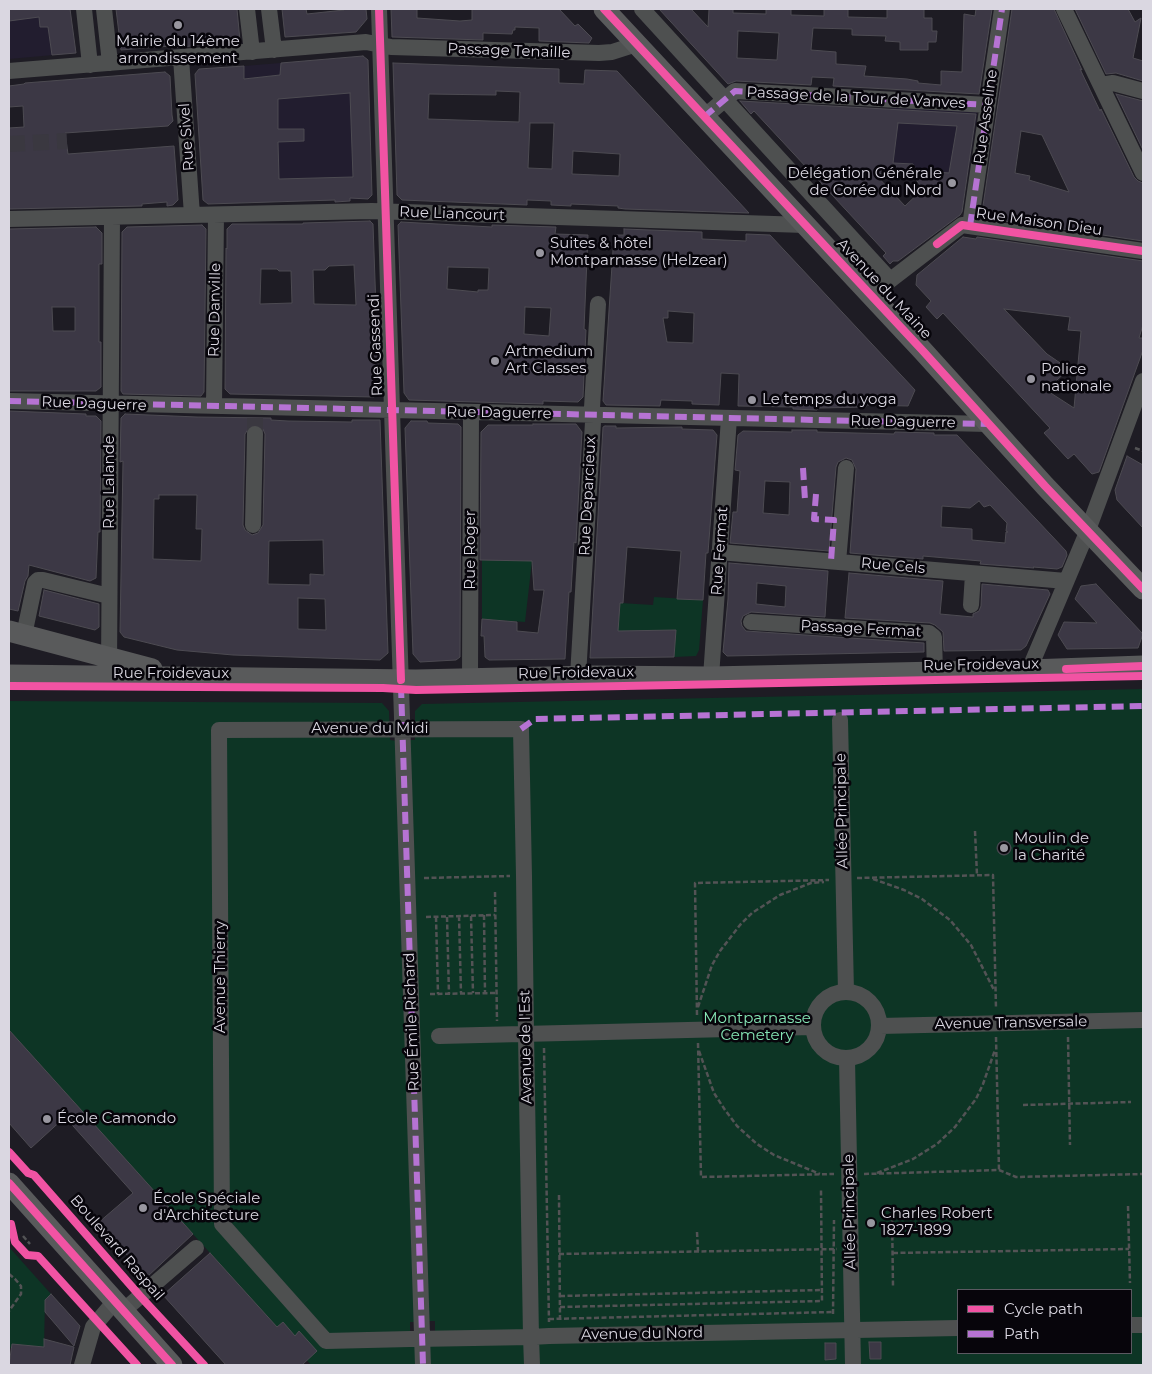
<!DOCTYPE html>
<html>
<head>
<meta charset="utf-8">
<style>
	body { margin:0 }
	#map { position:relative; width:1152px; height:1374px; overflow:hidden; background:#1e1c24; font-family:Montserrat,sans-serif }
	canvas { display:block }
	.frame { position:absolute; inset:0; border:10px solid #dad7e1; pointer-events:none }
	.legend { position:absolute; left:957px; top:1289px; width:175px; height:65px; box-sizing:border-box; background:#07050b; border:1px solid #5b5961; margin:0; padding:6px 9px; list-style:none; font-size:15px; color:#dad7e1 }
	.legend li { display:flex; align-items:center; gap:10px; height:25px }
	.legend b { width:25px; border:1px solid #5b5961 }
</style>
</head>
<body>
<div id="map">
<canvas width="1152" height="1374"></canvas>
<div class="frame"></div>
<ul class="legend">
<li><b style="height:6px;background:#f153a3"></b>Cycle path</li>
<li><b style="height:6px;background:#b673d3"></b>Path</li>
</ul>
</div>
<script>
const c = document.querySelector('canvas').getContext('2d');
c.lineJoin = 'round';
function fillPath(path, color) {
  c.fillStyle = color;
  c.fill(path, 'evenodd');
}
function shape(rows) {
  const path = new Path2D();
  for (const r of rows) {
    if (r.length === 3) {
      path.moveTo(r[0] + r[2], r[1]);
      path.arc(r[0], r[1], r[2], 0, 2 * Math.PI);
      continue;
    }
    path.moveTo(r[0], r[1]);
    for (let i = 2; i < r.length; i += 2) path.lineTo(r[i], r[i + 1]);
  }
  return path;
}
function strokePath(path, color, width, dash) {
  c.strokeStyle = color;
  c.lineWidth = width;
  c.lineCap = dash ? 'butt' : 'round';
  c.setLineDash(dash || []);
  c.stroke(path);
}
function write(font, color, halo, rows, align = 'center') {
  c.font = font + ' Montserrat,sans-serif';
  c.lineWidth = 5;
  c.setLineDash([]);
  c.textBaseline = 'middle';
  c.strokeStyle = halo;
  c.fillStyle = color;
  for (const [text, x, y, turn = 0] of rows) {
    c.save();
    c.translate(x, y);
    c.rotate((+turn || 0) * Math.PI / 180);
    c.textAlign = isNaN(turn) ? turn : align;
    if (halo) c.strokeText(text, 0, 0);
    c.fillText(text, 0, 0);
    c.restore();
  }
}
const built = shape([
	[9,9,70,9,76,53,9,59],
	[363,56,368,60,372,195,368,199,265,202,265,174,246,174,244,66],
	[892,103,978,108,968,175,884,167]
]);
const green = shape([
	[482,560,532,561,525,622,482,619],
	[654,597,703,600,699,650,696,656,674,657,675,630,624,631,617,635,620,603,653,605],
	[1143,689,1143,1365,429,1365,428,1346,435,1346,435,1321,427,1321,408,740,415,740,415,711,422,704],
	[958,1290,1131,1290,1131,1353,958,1353],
	[9,701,382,703,389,711,390,740,397,741,417,1322,410,1322,410,1347,417,1347,418,1365,311,1365,9,1030],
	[9,1247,51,1294,45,1300,44,1347,12,1345,11,1348,9,1347]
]);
const building = shape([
	[9,9,70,9,76,53,52,55,48,27,40,27,39,17,9,21,9,9],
	[116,9,237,9,240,41,171,48,171,46,121,50,116,9],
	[282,9,306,9,307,14,344,10,343,9,366,9,367,19,356,32,285,37,282,9],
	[391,9,417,9,417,18,460,21,472,20,472,9,559,9,575,26,578,24,592,38,589,43,539,41,539,28,515,27,515,30,513,30,512,34,483,33,483,40,392,37,391,9],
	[659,9,691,9,708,27,709,9,733,9,733,13,766,14,766,9,791,9,791,15,824,16,824,9,848,9,848,17,887,18,887,9,924,9,924,18,932,18,932,31,937,31,936,42,928,42,928,50,900,50,900,42,885,41,886,36,852,35,852,29,813,28,811,50,836,52,836,64,866,66,864,76,907,79,918,81,918,83,941,85,941,71,962,72,964,14,975,16,976,9,992,9,979,94,833,86,834,78,812,77,811,85,736,81,728,84,659,9],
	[738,31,779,33,777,60,737,58,738,31],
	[1012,9,1054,9,1082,70,1080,69,1100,111,1101,109,1134,177,1138,181,1143,183,1143,241,1062,229,1063,226,1025,220,1025,224,983,218,982,216,987,211,983,206,1012,9],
	[1021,131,1042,135,1069,192,1029,180,1030,176,1015,173,1021,131],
	[1075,9,1128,9,1135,22,1141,18,1133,58,1143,61,1143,81,1116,73,1106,74,1075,9],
	[363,56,368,60,372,195,368,199,350,198,350,201,335,202,335,200,208,204,203,200,195,74,199,69,244,66,244,79,280,75,281,63,363,56],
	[350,93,353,177,279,179,278,142,304,141,304,129,278,129,278,99,350,93],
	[393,63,559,69,559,83,584,84,585,70,617,71,749,213,625,209,618,208,618,206,571,204,571,206,551,205,551,201,527,200,527,205,402,200,397,195,393,63],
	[496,91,520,92,519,122,428,119,429,94,496,95,496,91],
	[530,123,554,123,552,169,528,168,530,123],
	[573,151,620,154,619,176,572,174,573,151],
	[165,72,170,76,172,115,173,121,168,126,65,133,68,154,174,146,178,200,173,205,167,206,167,202,142,204,142,206,9,209,9,128,24,127,23,106,9,107,9,86,24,84,25,83,165,72],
	[1116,94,1143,101,1143,150,1116,94],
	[740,101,976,114,962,212,960,215,898,261,893,261,890,264,883,256,886,253,754,111,751,114,740,101],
	[898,123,957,126,949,173,916,170,913,164,893,163,898,123],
	[874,173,914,177,923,189,905,206,874,173],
	[370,221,373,224,379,393,374,397,230,394,225,389,226,248,227,249,227,229,232,224,303,224,303,223,370,221],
	[354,265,356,305,314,304,313,270,325,270,329,266,354,265],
	[261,269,277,269,279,271,291,271,292,303,260,304,261,269],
	[401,222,492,227,492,225,556,227,555,234,588,235,584,329,586,330,583,397,578,402,543,401,543,404,409,400,404,393,398,225,401,222],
	[448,267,489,268,488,290,478,290,478,292,447,289,448,267],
	[525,307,551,308,549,336,524,334,525,307],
	[202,225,206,229,204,392,201,396,123,394,121,391,122,232,127,227,202,225],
	[96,227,102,233,102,264,99,264,99,342,101,342,101,387,96,391,9,391,9,229,96,227],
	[52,307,75,307,75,331,53,331,52,307],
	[624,229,702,232,702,239,746,241,746,234,770,235,915,390,908,406,866,405,866,407,819,408,817,410,793,409,793,407,738,406,739,374,721,373,719,405,692,404,692,401,661,400,660,406,606,405,603,401,614,235,624,235,624,229],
	[668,311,694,313,693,343,667,342,663,318,668,318,668,311],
	[963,237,976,239,977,237,1143,261,1143,325,1139,338,1143,338,1143,350,1099,472,1092,474,1074,454,1068,459,1044,433,1050,428,943,313,937,319,926,307,931,301,916,285,917,275,963,237],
	[1004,309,1070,317,1068,330,1081,331,1074,408,1046,390,1069,369,1047,354,1004,309],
	[9,411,86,414,86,416,96,416,101,421,100,532,98,532,96,578,90,581,29,565,28,576,25,581,18,611,9,609,9,411],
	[125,414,197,417,271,418,271,420,288,421,352,422,352,420,380,420,388,653,380,660,233,655,177,650,124,637,120,632,123,461,120,462,121,418,125,414],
	[256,424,263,429,265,434,263,525,258,533,252,535,245,530,243,525,245,434,250,426,256,424],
	[159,495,197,495,196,529,202,529,201,561,153,559,154,499,159,499,159,495],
	[323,540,324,575,310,574,310,585,268,584,269,541,323,540],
	[298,598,325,599,326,630,298,629,298,598],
	[411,421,427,421,428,423,458,424,461,427,460,657,456,660,420,662,413,654,405,428,411,421],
	[533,424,576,424,582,432,576,543,574,542,571,592,569,592,565,659,489,660,485,657,484,636,481,636,482,619,517,622,517,631,538,633,544,590,534,590,532,561,480,560,481,432,488,425,533,425,533,424],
	[605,426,616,426,616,428,682,427,682,429,713,430,717,435,708,553,706,553,703,600,677,599,681,551,627,547,623,603,620,603,618,631,676,630,674,657,590,658,603,427,605,426],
	[792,430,817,430,817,432,894,434,895,432,934,433,934,435,957,435,1066,551,1067,555,1062,567,1057,569,1033,567,1034,568,980,564,981,561,923,556,923,559,850,553,856,469,852,460,846,458,838,462,836,467,829,551,730,543,733,512,737,512,740,471,735,470,738,435,743,431,792,432,792,430],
	[765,481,790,482,789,515,763,513,765,481],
	[979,501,984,507,990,505,1007,523,1006,531,1008,532,1006,532,1005,543,972,540,972,529,941,527,942,506,970,508,979,501],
	[1127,456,1143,465,1143,528,1117,500,1115,490,1127,456],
	[729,563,828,571,825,617,751,612,743,616,741,621,742,626,746,631,924,643,924,652,727,656,723,652,728,599,729,563],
	[757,583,786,586,785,607,756,604,757,583],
	[849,573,943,581,940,614,973,617,973,614,979,611,981,606,982,584,1048,590,1050,594,1026,646,1021,650,944,651,943,632,935,625,930,623,845,618,849,573],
	[1096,584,1143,634,1138,648,1067,649,1058,635,1064,622,1097,623,1075,599,1081,586,1096,584],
	[44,590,99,604,99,627,95,630,39,616,44,590],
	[1004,848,7],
	[9,1030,193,1234,147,1277,98,1223,133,1193,65,1117,31,1148,9,1123,9,1030],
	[210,1253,277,1327,283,1322,295,1336,299,1331,317,1351,302,1365,226,1365,163,1295,210,1253],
	[51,1294,80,1326,74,1346,45,1312,45,1300,51,1294],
	[44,1339,74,1347,70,1365,9,1365,12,1344,44,1347,44,1339],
	[869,1342,881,1342,881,1359,870,1359,869,1342],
	[825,1343,836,1343,836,1359,825,1360,825,1343]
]);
const minorTunnel = shape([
	[9,144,67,141],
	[255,434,255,408]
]);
const path = shape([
	[1135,448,1143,451],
	[975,831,977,875],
	[424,878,510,876],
	[857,878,993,875,996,1009],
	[873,879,904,890,922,899,950,920,971,945,994,990],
	[495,892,497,1021],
	[484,915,485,993],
	[459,916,461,993],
	[471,916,473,993],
	[426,917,495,915],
	[436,917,438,994],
	[447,917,449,994],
	[430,994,497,993],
	[698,1007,712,965,720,951,740,925,752,913,780,895,811,883,824,882],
	[697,1015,695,883,829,880],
	[996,1037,999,1170],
	[1068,1037,1070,1145],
	[698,1043,701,1177,834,1174],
	[544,1048,549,1322],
	[699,1051,714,1093,725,1110,737,1126,757,1144,774,1155,820,1174],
	[1023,1105,1131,1102],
	[877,1173,913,1159,937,1144,955,1127,976,1099,983,1084,995,1050],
	[864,1174,999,1170,1016,1177,1143,1174],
	[559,1195,560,1318],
	[1128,1206,1130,1283],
	[892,1213,893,1286],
	[697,1232,698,1251],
	[23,1236,30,1244],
	[893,1253,1129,1249],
	[559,1254,837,1249],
	[9,1274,15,1279,21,1286,21,1294,9,1311],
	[560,1296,822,1290],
	[560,1307,822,1301,821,1190],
	[833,1314,834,1220],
	[549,1319,833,1312]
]);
const minor = shape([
	[84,9,90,65],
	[104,9,110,63],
	[247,9,252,52],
	[269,9,274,50],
	[379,9,423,1365],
	[642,9,890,280],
	[1064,9,1143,173],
	[181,58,192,215],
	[9,71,366,42,391,47,599,53,612,52,637,44],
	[1101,85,1113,83,1143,91],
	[704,117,735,91,988,105],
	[9,219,372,211,805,225],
	[970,226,1002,9],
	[871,295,962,225,1143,251],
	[9,401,988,424],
	[214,406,216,215],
	[253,525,255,434],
	[719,552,1066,581],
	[838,562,846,468],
	[971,605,973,574],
	[751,622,929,633,934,637,935,672],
	[24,635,35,583,38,580,43,580,109,596],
	[109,667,112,217],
	[1029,670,1088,530,1143,381],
	[578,676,593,422,592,408,598,304],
	[711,677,729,418],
	[470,678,471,412],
	[840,720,846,992],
	[846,1025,33],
	[880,1026,1143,1020],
	[439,1036,812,1027],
	[847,1059,853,1365],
	[123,1311,196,1248],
	[1131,1325,1143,1325],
	[82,1365,93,1327,115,1301],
	[532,1365,531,1337,526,1034,524,876,521,729,219,730,222,1224,326,1341,410,1339,416,1339,531,1337,549,1336,958,1328]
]);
const major = shape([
	[604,9,923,351,1045,486,1143,589],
	[9,631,152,669],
	[9,675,416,680,592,676,711,677,1029,670,1143,666],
	[9,1183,172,1365]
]);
const quiet = shape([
	[704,117,735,91,988,105],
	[970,226,1002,9],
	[9,401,988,424],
	[803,468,805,500],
	[816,494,814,519,834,520,831,561],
	[401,686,423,1365],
	[521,729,535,719,1143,706]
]);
const cycleway = shape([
	[379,9,401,680],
	[604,9,923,351,1045,486,1143,589],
	[937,244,962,225,1143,251],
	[1066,669,1143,666],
	[9,686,383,688,416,690,1143,676],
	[9,1152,28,1173,34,1175,140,1296,204,1365],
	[9,1183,172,1365],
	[11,1224,15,1242,27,1255,38,1256,137,1365]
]);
const markers = [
	[178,25,5,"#98969f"],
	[952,183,5,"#98969f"],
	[540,253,5,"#98969f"],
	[495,361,5,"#98969f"],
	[1031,379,5,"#98969f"],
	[752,400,5,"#98969f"],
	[1004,848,5,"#98969f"],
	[47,1119,5,"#98969f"],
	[143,1208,5,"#98969f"],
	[871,1223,5,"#98969f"]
];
const poiNames = [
	["Mairie du 14ème",178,42,"center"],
	["arrondissement",178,59,"center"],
	["Délégation Générale",942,174,"right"],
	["de Corée du Nord",942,191,"right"],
	["Suites & hôtel",550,244],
	["Montparnasse (Helzear)",550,261],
	["Artmedium",505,352],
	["Art Classes",505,369],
	["Police",1041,370],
	["nationale",1041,387],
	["Le temps du yoga",762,400],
	["Moulin de",1014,839],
	["la Charité",1014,856],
	["École Camondo",57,1119],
	["École Spéciale",153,1199],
	["d'Architecture",153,1216],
	["Charles Robert",881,1214],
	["1827-1899",881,1231]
];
const streetNames = [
	["Passage Tenaille",509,51,2],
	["Passage de la Tour de Vanves",856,98,3],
	["Rue Asseline",986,117,-82],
	["Rue Sivel",187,137,-94],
	["Rue Liancourt",452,214,2],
	["Rue Maison Dieu",1039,222,8],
	["Avenue du Maine",884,289,47],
	["Rue Danville",215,310,-89],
	["Rue Gassendi",376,345,-92],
	["Rue Daguerre",94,404,2],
	["Rue Daguerre",499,413,1],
	["Rue Daguerre",903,422,1],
	["Rue Lalande",110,482,-90],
	["Rue Deparcieux",588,496,-87],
	["Rue Roger",471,550,-90],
	["Rue Fermat",720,551,-86],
	["Rue Cels",893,566,5],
	["Passage Fermat",861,629,3],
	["Rue Froidevaux",981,665,-1],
	["Rue Froidevaux",576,673,-1],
	["Rue Froidevaux",171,674],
	["Avenue du Midi",370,729],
	["Allée Principale",842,811,-91],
	["Avenue Thierry",221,977,-90],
	["Rue Émile Richard",412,1022,-92],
	["Avenue Transversale",1011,1023,-1],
	["Avenue de l'Est",526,1047,-91],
	["Allée Principale",850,1212,-91],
	["Boulevard Raspail",117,1248,49],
	["Avenue du Nord",642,1334,-1]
];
const parkNames = [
	["Montparnasse",757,1019],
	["Cemetery",757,1036]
];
fillPath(built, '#221d2f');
fillPath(green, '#0d3525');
fillPath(building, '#3c3845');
strokePath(building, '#4d4b52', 1);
strokePath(minorTunnel, '#3a3840', 16, [16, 8]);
strokePath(path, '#535355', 2.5, [5, 2.5]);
strokePath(minor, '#4e5050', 16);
strokePath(major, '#595a5b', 21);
strokePath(quiet, '#b673d3', 6, [12, 6]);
strokePath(cycleway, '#f153a3', 8);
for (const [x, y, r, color] of markers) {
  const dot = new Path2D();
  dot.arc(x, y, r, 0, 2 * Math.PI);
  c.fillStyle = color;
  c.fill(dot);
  strokePath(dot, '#07050b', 2);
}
write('15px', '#dad7e1', '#07050b', poiNames, 'left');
write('15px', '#dad7e1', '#07050b', streetNames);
write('15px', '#85e6b5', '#07050b', parkNames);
</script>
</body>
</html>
